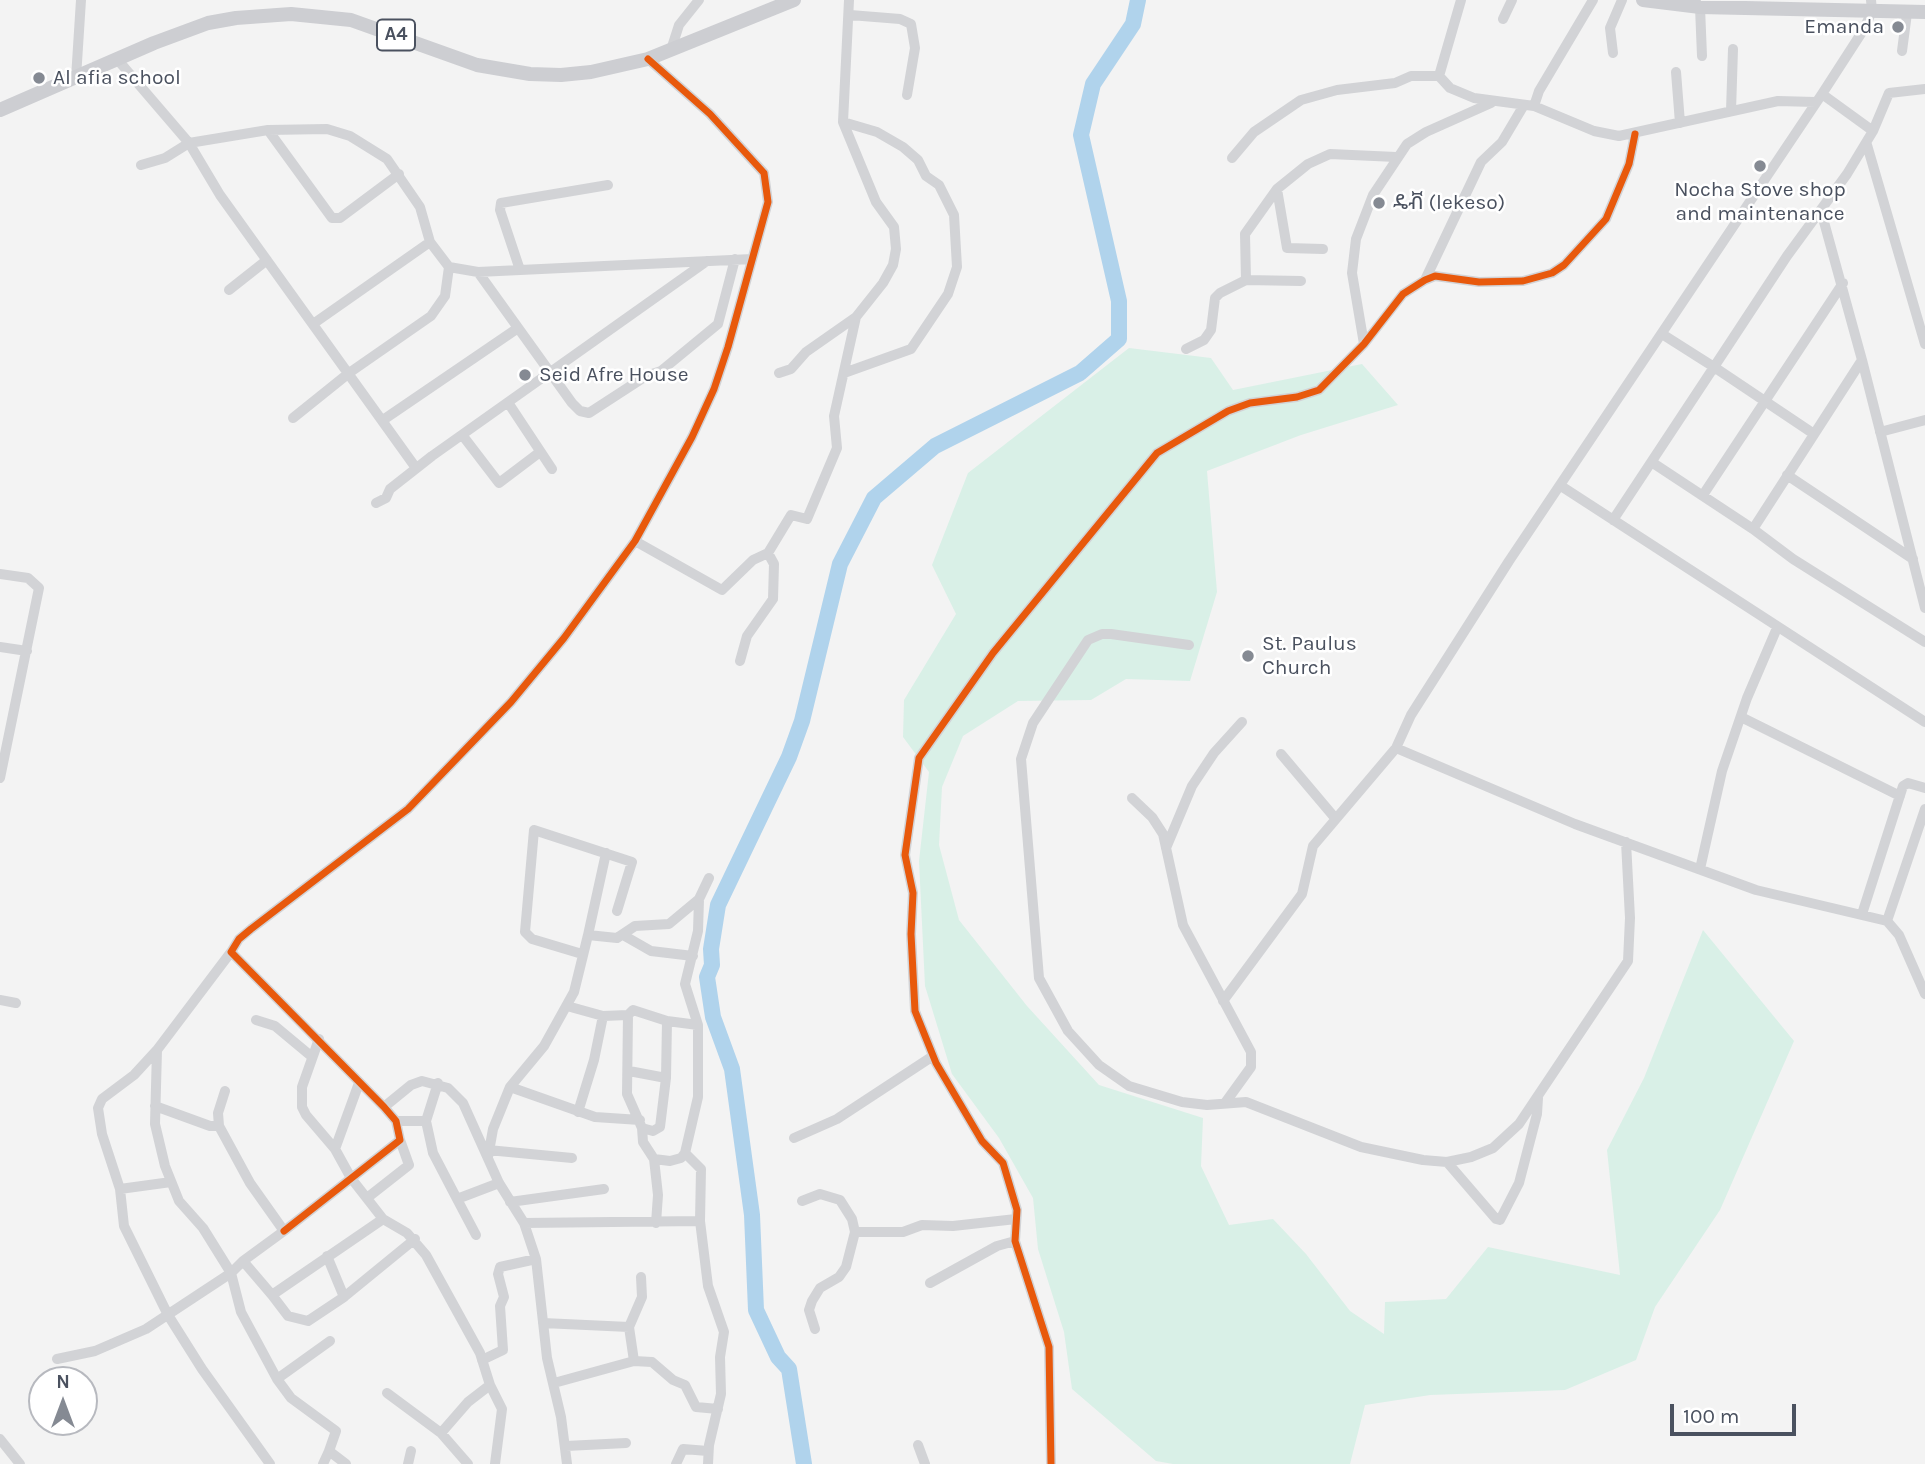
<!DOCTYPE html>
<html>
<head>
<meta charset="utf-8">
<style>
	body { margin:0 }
	#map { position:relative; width:1925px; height:1464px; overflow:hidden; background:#f3f3f3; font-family:Karla,sans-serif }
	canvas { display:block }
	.north { position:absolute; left:28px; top:1366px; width:70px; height:70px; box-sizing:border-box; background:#fff; border:2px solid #b7b9bf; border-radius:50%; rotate:0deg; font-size:19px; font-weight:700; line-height:28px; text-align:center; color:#4a515f }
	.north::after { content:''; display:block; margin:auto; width:24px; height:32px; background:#858a93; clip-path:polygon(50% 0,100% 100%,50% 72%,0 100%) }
	.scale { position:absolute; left:1670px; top:1404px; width:126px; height:32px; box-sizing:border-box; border:4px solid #4a515f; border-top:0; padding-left:9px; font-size:21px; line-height:24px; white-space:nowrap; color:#4a515f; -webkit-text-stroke:5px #fff; paint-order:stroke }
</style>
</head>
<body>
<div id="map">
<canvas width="1925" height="1464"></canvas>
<div class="north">N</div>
<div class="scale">100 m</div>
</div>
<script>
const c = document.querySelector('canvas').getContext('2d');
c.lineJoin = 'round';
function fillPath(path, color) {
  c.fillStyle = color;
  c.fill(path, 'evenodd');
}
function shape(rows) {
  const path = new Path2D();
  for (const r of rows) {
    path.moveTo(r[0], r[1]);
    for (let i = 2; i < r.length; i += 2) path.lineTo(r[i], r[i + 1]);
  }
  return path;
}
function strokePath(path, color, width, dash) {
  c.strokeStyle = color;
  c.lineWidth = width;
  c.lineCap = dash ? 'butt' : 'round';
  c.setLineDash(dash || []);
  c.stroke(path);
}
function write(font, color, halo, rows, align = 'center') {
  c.font = font + ' Karla,"Noto Sans Ethiopic",sans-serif';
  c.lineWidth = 5;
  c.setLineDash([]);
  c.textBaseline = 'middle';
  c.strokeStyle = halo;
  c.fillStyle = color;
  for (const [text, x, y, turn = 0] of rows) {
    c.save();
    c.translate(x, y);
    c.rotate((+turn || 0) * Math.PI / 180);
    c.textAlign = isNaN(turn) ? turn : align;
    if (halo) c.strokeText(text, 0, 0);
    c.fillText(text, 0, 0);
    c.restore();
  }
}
const green = shape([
	[1129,348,1211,358,1233,390,1362,364,1398,405,1301,435,1207,471,1217,592,1190,681,1126,679,1091,700,1018,701,963,736,942,787,939,845,959,920,1027,1006,1099,1085,1203,1118,1201,1166,1229,1225,1273,1219,1306,1254,1350,1311,1384,1334,1385,1302,1446,1299,1488,1247,1620,1275,1607,1150,1644,1078,1703,930,1794,1041,1720,1210,1655,1307,1636,1360,1565,1390,1430,1395,1365,1405,1350,1464,1173,1464,1156,1461,1072,1389,1064,1332,1038,1249,1033,1198,999,1138,952,1074,925,986,919,861,929,772,903,737,904,700,956,614,932,565,968,473]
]);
const river = shape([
	[804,1464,789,1369,778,1357,756,1310,752,1215,732,1069,713,1017,707,977,712,965,711,949,718,905,789,757,802,721,840,564,874,498,935,446,1080,373,1119,339,1119,301,1081,135,1093,84,1133,24,1138,0]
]);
const street = shape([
	[1461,0,1439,76,1450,88,1474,98,1534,106,1594,131,1619,136,1778,101,1815,102],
	[1700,7,1702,56],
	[850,15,900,19,911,24,915,48,907,95],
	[1503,19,1512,0],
	[671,50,679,25,699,0],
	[1902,51,1907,13],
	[1613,53,1610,28,1622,0],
	[117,59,189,143,220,195,416,468],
	[1676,72,1680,123],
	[76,78,81,0],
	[1822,94,1873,131,1889,93,1925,89],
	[1534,106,1539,91,1593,0],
	[1731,111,1733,49],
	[843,122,877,132,903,147,918,160,926,176,939,185,954,215,957,267,948,294,911,349,844,373],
	[268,130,332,218,340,218,399,174],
	[1867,145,1925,344],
	[1232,158,1254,132,1301,100,1337,90,1395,83,1411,76,1439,76],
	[141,165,165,158,189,143,268,130,327,129,350,136,387,159,420,207,430,242,449,267,478,272,752,259],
	[1277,189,1287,248,1323,249],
	[520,270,500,210,501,203,608,185],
	[478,272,572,403,580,411,589,413,646,376,661,371,718,324,735,259],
	[1246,280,1301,281],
	[1425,280,1481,162,1502,142,1524,105],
	[229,290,267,260],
	[313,324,430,242],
	[1662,334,1714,367,1787,256,1847,174,1873,131],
	[1364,344,1352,273,1356,239,1373,195,1407,144,1426,132,1491,103],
	[1186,349,1204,340,1211,330,1215,298,1220,293,1246,280,1245,234,1277,189,1308,164,1330,154,1396,157],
	[1862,360,1925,608],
	[779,373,791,369,806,352,856,317,883,283,893,265,896,249,894,227,876,202,843,122,849,0],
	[509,404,552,469],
	[293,418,349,373,431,316,445,296,449,267],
	[383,420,518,328],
	[1880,432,1925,420],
	[463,436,499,483,540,452],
	[1653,463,1753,529,1862,360,1821,211],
	[1787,475,1913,559],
	[1561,486,1925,722],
	[1703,495,1843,283],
	[376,503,386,498,390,489,432,456,707,261],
	[1613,520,1714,367,1814,434],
	[1753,529,1793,559,1925,642],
	[635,541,722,590,753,560,768,553,791,515,807,519,837,448,834,416,856,317],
	[0,574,28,578,39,588,0,778],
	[1189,645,1111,634,1102,634,1088,640,1033,723,1021,759,1039,978,1068,1031,1099,1065,1129,1086,1182,1102,1207,1105,1246,1102,1361,1147,1423,1160,1447,1162,1471,1157,1493,1148,1519,1124,1628,961,1630,918,1626,842],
	[0,647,27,651],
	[740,661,747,636,773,599,774,564,768,553],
	[1741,717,1900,796],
	[1396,748,1575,824,1756,890,1887,921,1899,935,1925,994],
	[1281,754,1335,818],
	[1132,798,1152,817,1163,834,1183,925,1251,1052,1251,1067,1225,1103],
	[1166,848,1192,786,1214,753,1242,722],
	[1700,869,1722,771,1747,698,1777,628],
	[1862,914,1903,786,1908,783,1925,788],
	[1887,921,1925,809],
	[588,935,606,853],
	[623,935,651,951,693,956],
	[231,952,157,1050,155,1124,165,1166,179,1201,203,1228,231,1273,243,1261],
	[582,954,532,939,525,932,534,830,632,862,617,911],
	[0,1000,16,1003],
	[1223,1001,1302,894,1313,846,1396,748,1411,715,1509,561,1822,94,1864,29,1872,11,1871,0],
	[567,1006,603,1016,628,1015,633,1010,667,1021,698,1025],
	[628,1015,627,1094,642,1128,653,1131,660,1127,666,1078],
	[256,1020,275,1026,311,1056],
	[319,1039,302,1087,302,1107,306,1115,335,1149,351,1178,383,1219,407,1233,426,1255,480,1353,490,1385,468,1402,441,1433,468,1464],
	[157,1050,134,1075,102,1099,98,1108,102,1134,120,1189,124,1226,168,1315,202,1369,270,1464],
	[629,1071,666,1078,667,1021],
	[510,1087,544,1046,574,992,588,935,617,938,635,926,669,924,699,899,709,878],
	[225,1091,218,1113,219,1126,250,1183,284,1231,243,1261,272,1295,383,1219],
	[155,1106,210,1126,219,1126],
	[384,1107,411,1085,422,1081,448,1088,463,1103,499,1183,524,1223,536,1259,547,1358,561,1417,567,1464],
	[578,1112,594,1060,603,1016],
	[396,1121,426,1121,433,1153,457,1199,499,1183],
	[426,1121,438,1083],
	[642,1128,643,1142,654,1159,670,1161,681,1158,685,1153,698,1097,698,1025,685,984,698,931,699,899],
	[794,1138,837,1119,933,1056],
	[335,1149,359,1083],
	[488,1150,572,1158],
	[685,1153,701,1169,700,1221],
	[488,1157,493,1129,510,1087,595,1117,640,1120],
	[654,1159,658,1195,656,1223],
	[1447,1162,1496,1219,1500,1220,1519,1183,1537,1114,1538,1098],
	[120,1189,171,1182],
	[367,1198,409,1165,400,1140],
	[457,1199,476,1235],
	[802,1201,820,1194,840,1200,852,1219,855,1232,846,1267,839,1277,820,1288,812,1301,809,1310,815,1329],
	[510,1202,604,1189],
	[524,1223,700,1221,708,1286,724,1332,720,1357,721,1394,709,1445,708,1464],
	[284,1231,400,1140,396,1121,384,1107,231,952,239,939,251,929,408,809,511,702,564,638,635,541,692,437,714,389,728,347,768,202,764,173,710,114,648,59],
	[855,1232,903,1232,922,1225,953,1226,1016,1219],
	[327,1256,344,1297],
	[930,1283,997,1246,1015,1241],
	[272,1295,288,1316,308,1321,344,1297,415,1239],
	[543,1323,629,1327],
	[330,1341,277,1379,291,1398,336,1431,329,1451,346,1464],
	[57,1359,95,1351,146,1329,231,1273,241,1312,277,1379],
	[482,1360,503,1350,500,1306,504,1297,498,1274,500,1267,536,1259],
	[634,1361,652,1362,673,1380,685,1385,696,1407,718,1409],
	[554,1383,634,1361,629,1327,642,1297,641,1277],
	[490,1385,502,1409,495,1464],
	[387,1393,441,1433],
	[0,1439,20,1464],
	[918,1445,925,1464],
	[566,1446,626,1443],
	[323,1464,329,1451],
	[408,1464,411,1451],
	[676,1464,683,1449,708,1451],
	[1051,1464,1049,1347,1015,1241,1017,1210,1003,1163,982,1141,936,1063,915,1011,911,934,913,893,905,855,919,758,993,653,1157,453,1228,411,1250,403,1297,397,1319,390,1364,344,1403,294,1425,280,1435,276,1479,282,1523,281,1552,273,1564,265,1606,219,1629,164,1635,134]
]);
const primary = shape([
	[1643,0,1700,7,1925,12],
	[0,110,154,43,208,23,236,18,291,14,351,20,477,65,530,74,561,75,591,72,648,59,794,0]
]);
const cycleway = shape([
	[284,1231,400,1140,396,1121,384,1107,231,952,239,939,251,929,408,809,511,702,564,638,635,541,692,437,714,389,728,347,768,202,764,173,710,114,648,59],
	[1051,1464,1049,1347,1015,1241,1017,1210,1003,1163,982,1141,936,1063,915,1011,911,934,913,893,905,855,919,758,993,653,1157,453,1228,411,1250,403,1297,397,1319,390,1364,344,1403,294,1425,280,1435,276,1479,282,1523,281,1552,273,1564,265,1606,219,1629,164,1635,134]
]);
const markers = [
	[1898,27,7,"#858a93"],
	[39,78,7,"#858a93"],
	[1760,166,7,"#858a93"],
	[1379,203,7,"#858a93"],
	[525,375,7,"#858a93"],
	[1248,656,7,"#858a93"]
];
const shields = [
	[396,35,38]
];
const shieldNames = [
	["A4",396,35]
];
const poiNames = [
	["Emanda",1884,27,"right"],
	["Al afia school",53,78],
	["Nocha Stove shop",1760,190,"center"],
	["and maintenance",1760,214,"center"],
	["ዴቭ (lekeso)",1393,203],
	["Seid Afre House",539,375],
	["St. Paulus",1262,644],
	["Church",1262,668]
];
fillPath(green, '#d9f0e7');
strokePath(river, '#b0d3ec', 16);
strokePath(street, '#d2d3d6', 10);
strokePath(primary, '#cdced2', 14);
strokePath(cycleway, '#e8590c', 7);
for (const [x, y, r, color] of markers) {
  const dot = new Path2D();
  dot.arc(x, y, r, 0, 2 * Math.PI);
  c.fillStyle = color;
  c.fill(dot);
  strokePath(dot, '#fff', 2.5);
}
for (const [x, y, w] of shields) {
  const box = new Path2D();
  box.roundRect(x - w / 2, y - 15.5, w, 31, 5);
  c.fillStyle = '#fff';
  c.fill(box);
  strokePath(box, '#4a515f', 2);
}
write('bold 19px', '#4a515f', null, shieldNames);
write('21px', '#4a515f', '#fff', poiNames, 'left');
</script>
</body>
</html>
